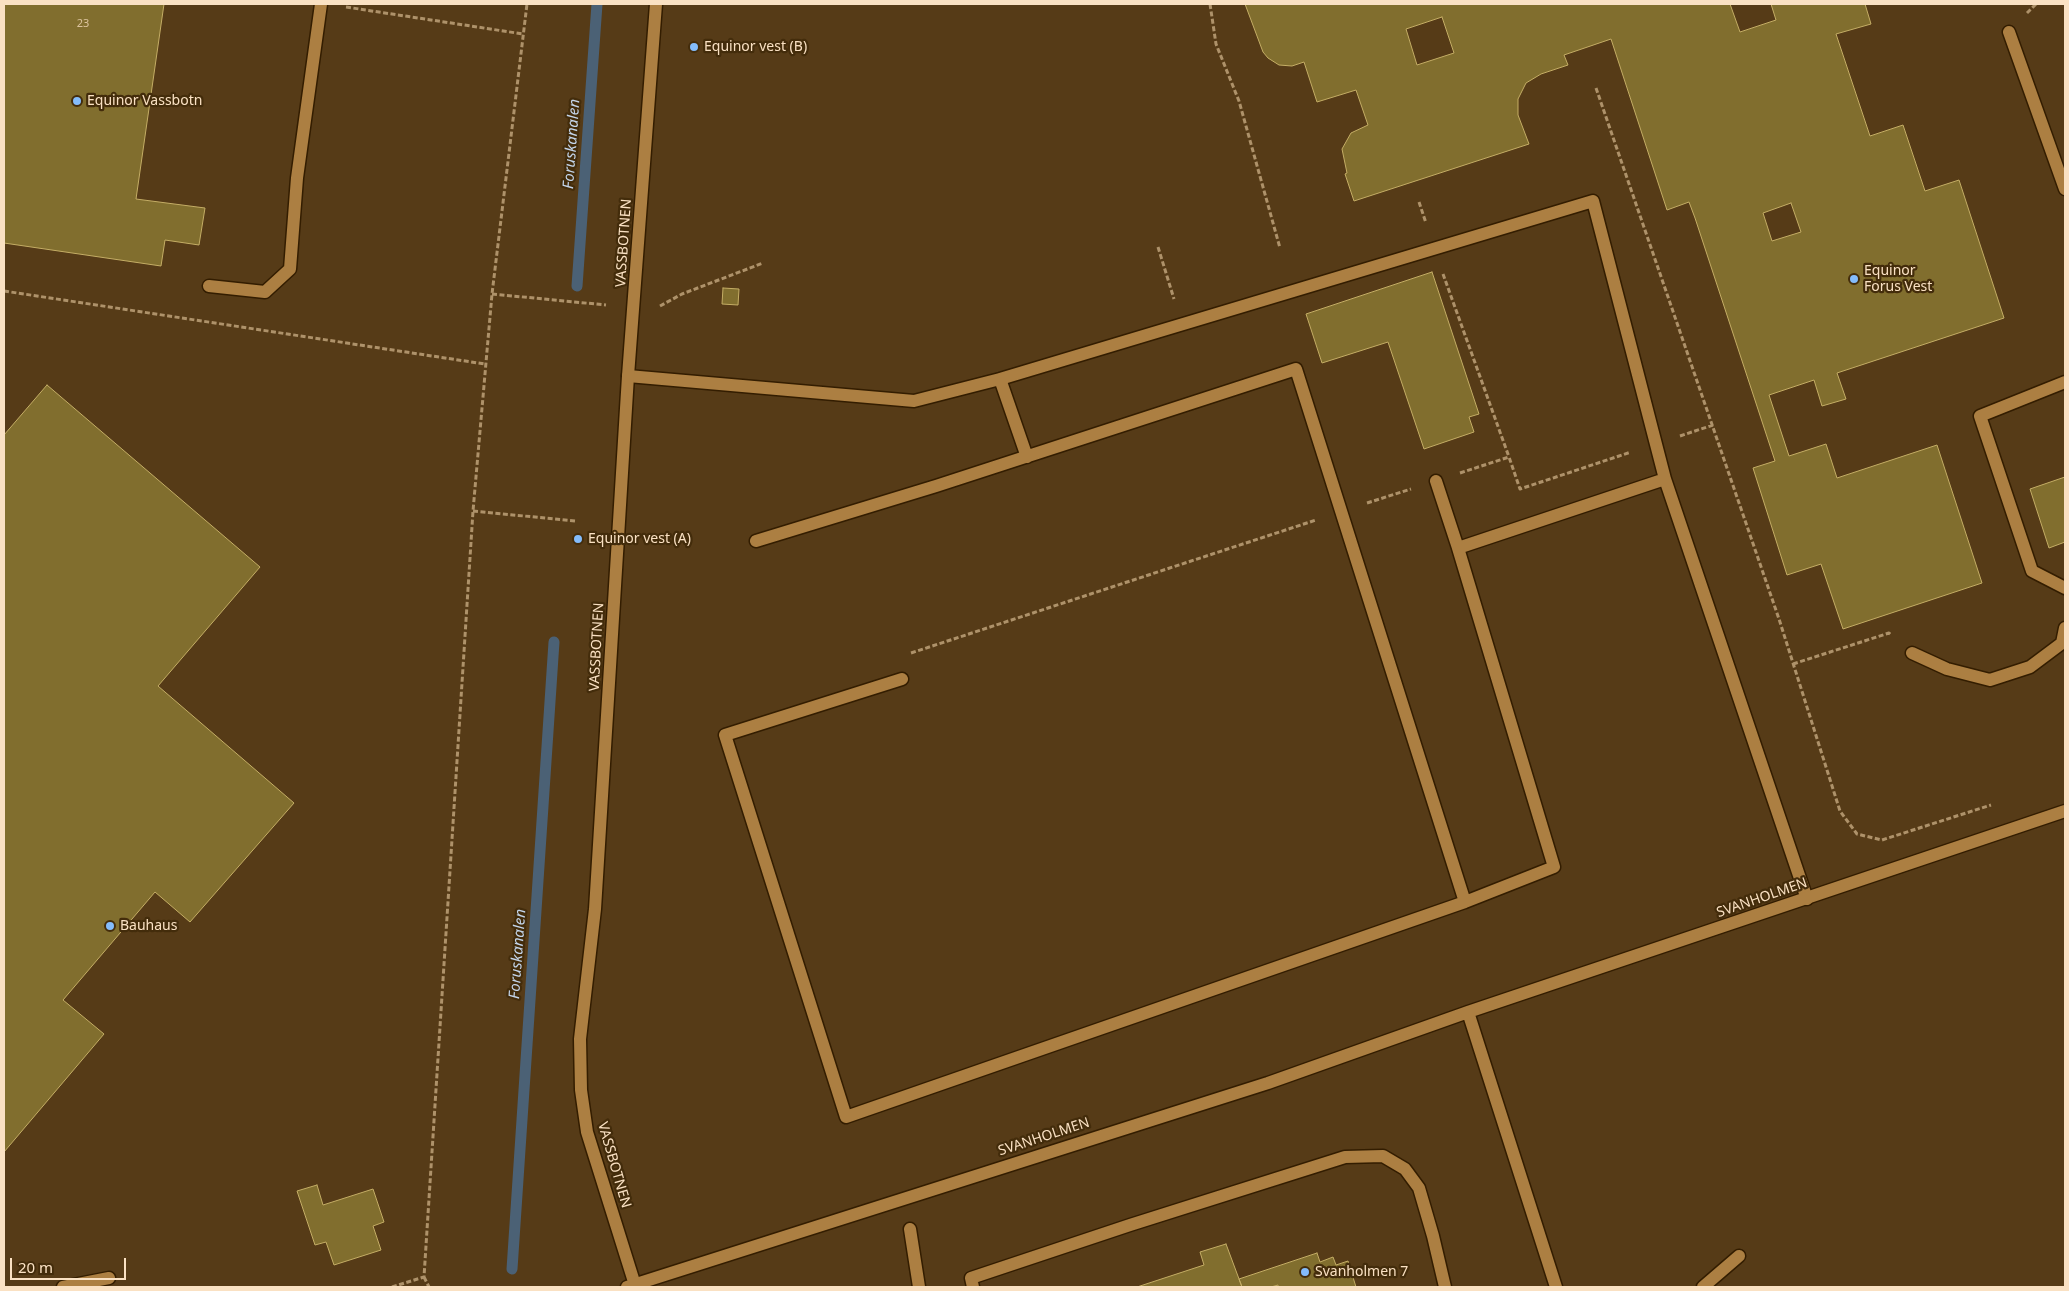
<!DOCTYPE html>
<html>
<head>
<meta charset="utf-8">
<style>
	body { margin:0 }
	#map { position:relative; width:2069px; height:1291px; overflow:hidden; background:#543400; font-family:"Noto Sans",sans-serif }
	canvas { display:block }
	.frame { position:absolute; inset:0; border:5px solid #fae1c3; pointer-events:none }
	.scale { position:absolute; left:10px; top:1258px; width:116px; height:22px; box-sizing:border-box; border:2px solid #fae1c3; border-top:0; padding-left:6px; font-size:15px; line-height:18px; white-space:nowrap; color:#fae1c3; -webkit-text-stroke:4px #432c0b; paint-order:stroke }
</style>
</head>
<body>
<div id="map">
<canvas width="2069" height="1291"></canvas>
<div class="frame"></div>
<div class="scale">20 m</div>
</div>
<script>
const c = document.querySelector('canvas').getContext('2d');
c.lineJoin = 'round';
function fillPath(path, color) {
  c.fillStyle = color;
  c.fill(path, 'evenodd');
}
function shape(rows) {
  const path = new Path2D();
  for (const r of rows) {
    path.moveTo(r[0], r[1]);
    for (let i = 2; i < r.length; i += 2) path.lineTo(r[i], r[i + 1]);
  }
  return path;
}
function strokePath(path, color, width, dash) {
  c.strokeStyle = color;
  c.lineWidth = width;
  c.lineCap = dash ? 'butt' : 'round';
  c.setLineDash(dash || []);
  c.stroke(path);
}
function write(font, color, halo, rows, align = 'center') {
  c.font = font + ' "Noto Sans",sans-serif';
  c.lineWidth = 4.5;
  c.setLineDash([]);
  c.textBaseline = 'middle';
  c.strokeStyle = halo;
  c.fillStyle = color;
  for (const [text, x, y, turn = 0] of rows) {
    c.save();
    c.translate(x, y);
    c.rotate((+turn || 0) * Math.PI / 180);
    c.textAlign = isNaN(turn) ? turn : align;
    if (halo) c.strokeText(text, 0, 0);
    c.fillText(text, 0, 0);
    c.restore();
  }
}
const built = shape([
	[4,4,2065,4,2065,1287,4,1287]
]);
const stream = shape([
	[577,286,597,4],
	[512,1269,554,642]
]);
const building = shape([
	[4,4,164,4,136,199,205,208,199,245,165,240,161,266,4,243,4,4],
	[1245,4,1730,4,1740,32,1776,20,1771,4,1865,4,1871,24,1836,34,1870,136,1903,125,1925,191,1959,180,2004,318,1837,373,1846,399,1822,406,1814,380,1769,395,1789,456,1826,444,1837,478,1937,445,1982,583,1843,629,1821,564,1787,575,1753,468,1775,461,1695,218,1689,202,1667,210,1611,39,1564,55,1568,65,1541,74,1526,83,1518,99,1518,115,1529,144,1354,201,1345,174,1347,173,1342,149,1351,133,1368,125,1356,90,1317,102,1304,62,1292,66,1279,65,1268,58,1263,52,1245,4],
	[1442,17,1454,53,1417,65,1406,29,1442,17],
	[1791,203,1801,232,1772,241,1763,213,1791,203],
	[1432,272,1479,414,1469,417,1474,432,1424,449,1388,342,1322,363,1306,314,1432,272],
	[723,288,739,289,738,305,722,304,723,288],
	[47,385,260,567,158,686,294,803,190,922,155,892,63,1000,104,1034,4,1152,4,435,47,385],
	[2065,477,2065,542,2049,548,2030,489,2065,477],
	[317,1185,323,1205,373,1189,384,1222,373,1226,381,1250,334,1265,326,1242,315,1245,297,1191,317,1185],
	[1226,1244,1242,1287,1137,1287,1204,1265,1200,1252,1226,1244],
	[1317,1253,1320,1262,1333,1257,1336,1265,1348,1261,1356,1287,1278,1287,1278,1285,1271,1287,1242,1287,1239,1279,1317,1253]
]);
const path = shape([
	[1210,4,1216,44,1239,101,1280,248],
	[346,7,523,34],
	[2027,13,2036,4],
	[1596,88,1779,619,1840,811,1857,834,1882,840,1991,805],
	[1419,202,1426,223],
	[1158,247,1174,299],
	[1443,274,1509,457],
	[4,291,485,364],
	[492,294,606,305],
	[660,306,682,294,763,263],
	[1680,436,1713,425],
	[1460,473,1509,457,1520,489,1631,452],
	[1367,503,1411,489],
	[473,511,575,521],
	[911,653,1316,520],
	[1793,664,1889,633,1891,635],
	[424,1277,429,1287],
	[392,1287,424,1277,473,511,492,294,527,4]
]);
const service = shape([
	[209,286,265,292,290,269,297,178,321,4],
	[628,376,914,401,1000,379,1593,201,1665,479,1807,899],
	[1000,379,1027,457],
	[2065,382,1980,416,2032,571,2065,588],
	[756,541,936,486,1296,369,1465,902],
	[1458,548,1665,479],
	[1912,653,1947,669,1990,680,2030,667,2062,643,2065,628],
	[902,679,725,735,846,1117,1465,902,1554,867,1458,548,1436,481],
	[910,1229,919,1287],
	[63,1287,109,1278],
	[973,1287,971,1278,1130,1225,1345,1157,1383,1156,1405,1169,1419,1188,1433,1236,1445,1287],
	[1703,1287,1739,1256]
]);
const minor = shape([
	[2009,32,2065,189],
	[1468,1012,1556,1287],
	[635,1285,587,1132,581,1090,580,1039,595,909,628,376,656,4],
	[627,1287,1268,1083,1468,1012,2065,811]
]);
const markers = [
	[694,47,5,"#84bcfb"],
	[77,101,5,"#84bcfb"],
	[1854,279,5,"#84bcfb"],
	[578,539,5,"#84bcfb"],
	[110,926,5,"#84bcfb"],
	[1305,1272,5,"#84bcfb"]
];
const numberNames = [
	["23",83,24]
];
const poiNames = [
	["Equinor vest (B)",704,47],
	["Equinor Vassbotn",87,101],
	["Equinor",1864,271],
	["Forus Vest",1864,287],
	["Equinor vest (A)",588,539],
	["Bauhaus",120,926],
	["Svanholmen 7",1315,1272]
];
const streetNames = [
	["VASSBOTNEN",624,243,-86],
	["VASSBOTNEN",597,647,-87],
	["SVANHOLMEN",1762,898,-19],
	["SVANHOLMEN",1044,1137,-18],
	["VASSBOTNEN",614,1165,74]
];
const waterNames = [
	["Foruskanalen",572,144,-86],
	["Foruskanalen",518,954,-86]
];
fillPath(built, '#563b17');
strokePath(stream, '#4b6175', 11);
fillPath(building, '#816e2e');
strokePath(building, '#c4ad65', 1);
strokePath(service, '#331d00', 15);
strokePath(minor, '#331d00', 15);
strokePath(path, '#ae926a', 3, [5, 2.5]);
strokePath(service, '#ac7f42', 12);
strokePath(minor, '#ac7f42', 12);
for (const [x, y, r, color] of markers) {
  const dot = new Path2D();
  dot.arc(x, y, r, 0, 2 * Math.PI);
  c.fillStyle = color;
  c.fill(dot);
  strokePath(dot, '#432c0b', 2);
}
write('11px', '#dcc49e', null, numberNames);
write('14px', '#fae1c3', '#432c0b', poiNames, 'left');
write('14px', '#fae1c3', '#432c0b', streetNames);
write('italic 15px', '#c4d5ea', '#432c0b', waterNames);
</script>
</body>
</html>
